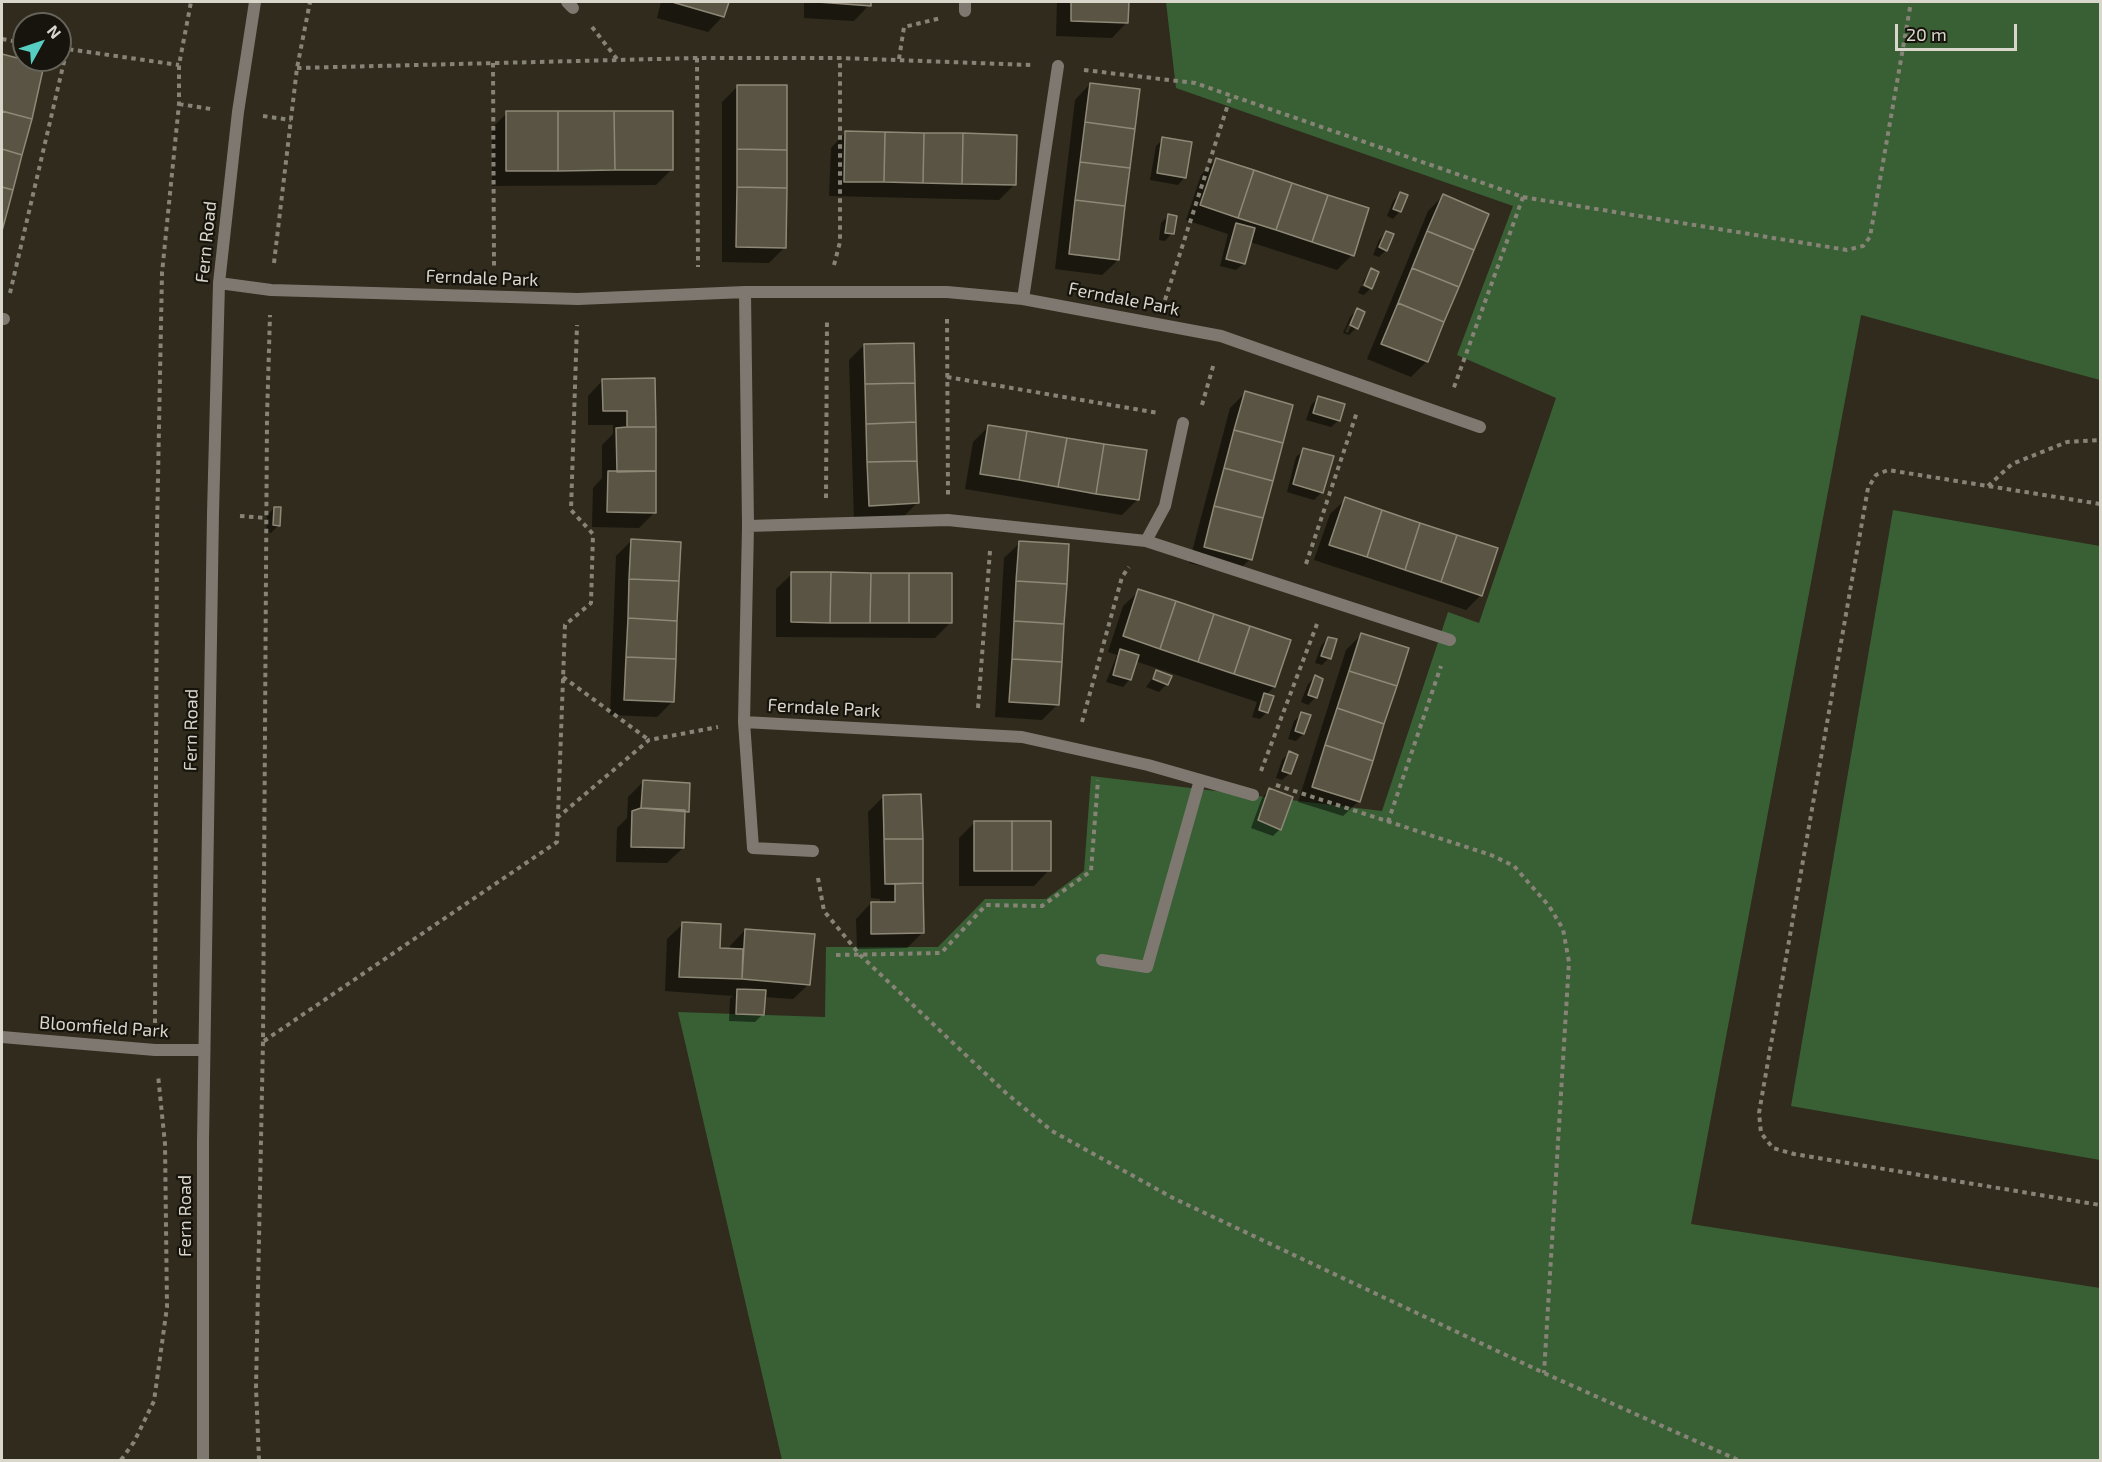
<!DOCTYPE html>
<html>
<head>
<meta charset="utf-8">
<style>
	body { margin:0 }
	#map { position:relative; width:2102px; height:1462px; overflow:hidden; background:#302b1c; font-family:"Exo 2",sans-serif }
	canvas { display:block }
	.frame { position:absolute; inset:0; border:3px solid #d9d6cc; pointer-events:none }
	.north { position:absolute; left:12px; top:12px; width:60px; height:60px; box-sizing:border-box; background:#16140d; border:2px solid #646259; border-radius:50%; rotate:50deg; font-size:16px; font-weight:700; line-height:24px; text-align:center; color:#d9d6cc }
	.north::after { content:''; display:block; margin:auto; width:21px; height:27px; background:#57cec2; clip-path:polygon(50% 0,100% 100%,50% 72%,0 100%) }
	.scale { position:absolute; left:1895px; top:24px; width:122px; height:27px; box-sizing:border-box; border:3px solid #d9d6cc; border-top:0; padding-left:8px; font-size:18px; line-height:21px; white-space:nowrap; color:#d9d6cc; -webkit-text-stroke:4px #16140d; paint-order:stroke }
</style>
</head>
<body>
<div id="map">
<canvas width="2102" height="1462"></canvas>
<div class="frame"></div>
<div class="north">N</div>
<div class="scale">20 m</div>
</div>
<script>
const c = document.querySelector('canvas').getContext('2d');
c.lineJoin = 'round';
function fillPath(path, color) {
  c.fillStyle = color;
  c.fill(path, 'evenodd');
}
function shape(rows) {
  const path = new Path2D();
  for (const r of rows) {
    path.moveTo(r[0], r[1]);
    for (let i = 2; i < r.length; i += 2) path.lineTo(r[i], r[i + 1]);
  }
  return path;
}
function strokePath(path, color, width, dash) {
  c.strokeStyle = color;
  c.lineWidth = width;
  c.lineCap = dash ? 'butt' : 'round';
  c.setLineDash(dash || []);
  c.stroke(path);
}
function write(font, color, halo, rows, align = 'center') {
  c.font = font + ' "Exo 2",sans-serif';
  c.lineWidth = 4.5;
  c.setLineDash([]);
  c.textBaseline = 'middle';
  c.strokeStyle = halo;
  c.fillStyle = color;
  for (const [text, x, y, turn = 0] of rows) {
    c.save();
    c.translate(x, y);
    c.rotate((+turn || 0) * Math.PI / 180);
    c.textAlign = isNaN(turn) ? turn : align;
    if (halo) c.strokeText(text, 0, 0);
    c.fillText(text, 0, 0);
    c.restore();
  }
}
const green = shape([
	[1166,2,2100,2,2100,380,1861,315,1691,1224,2100,1288,2100,1460,782,1460,678,1012,825,1017,826,947,938,947,985,899,1046,899,1084,871,1091,776,1382,811,1448,612,1479,623,1556,398,1457,355,1513,206,1176,88],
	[1893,510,2100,546,2100,1160,1791,1106]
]);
const shadow = shape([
	[661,2,727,2,723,16,708,32,657,18],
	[804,2,870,2,869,5,854,21,804,18],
	[1057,2,1128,2,1127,22,1112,38,1056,36],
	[2,56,42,67,2,227],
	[1090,84,1118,260,1102,275,1055,269,1075,100],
	[738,86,785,247,769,263,722,262,722,102],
	[507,113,671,170,656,185,492,186,492,128],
	[846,132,1015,184,999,200,829,196,831,148],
	[1163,139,1185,177,1178,185,1150,180,1156,146],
	[1216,159,1352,255,1337,270,1250,242,1244,263,1236,270,1220,266,1228,234,1186,220,1201,175],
	[1401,194,1400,211,1393,219,1387,216,1393,201],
	[1443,196,1427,361,1411,377,1367,359,1428,211],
	[1168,216,1172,233,1165,241,1159,240,1161,223],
	[1386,232,1386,250,1379,257,1373,255,1379,240],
	[1371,270,1371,288,1370,289,1370,286,1362,283],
	[1361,286,1370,289,1364,295,1358,293],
	[1357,310,1356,328,1349,335,1343,333,1350,317],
	[1352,317,1355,317,1348,333,1345,332],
	[864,345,917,503,902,518,854,520,849,360],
	[603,380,654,380,655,512,639,528,592,527,593,488,602,478,602,445,613,434,613,425,588,425,588,396],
	[1245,393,1250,559,1235,574,1189,563,1230,408],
	[1318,398,1339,420,1331,427,1306,420,1311,405],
	[989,426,1138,499,1122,515,965,489,973,442],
	[1304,450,1322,492,1314,500,1287,492,1296,457],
	[1346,499,1481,595,1466,610,1314,560,1330,514],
	[274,508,279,525,271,533,266,532,267,516],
	[632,540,673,701,657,717,610,715,616,556],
	[1020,543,1058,704,1042,720,995,717,1004,558],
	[792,574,950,623,935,638,776,637,776,589],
	[1139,591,1274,687,1266,695,1267,712,1260,719,1252,717,1257,702,1135,661,1130,679,1123,687,1106,682,1117,655,1108,652,1123,606],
	[1361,635,1359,801,1343,816,1298,802,1346,650],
	[1328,638,1329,658,1322,665,1315,663,1321,646],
	[1157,672,1167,684,1159,692,1146,687],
	[1315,677,1316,697,1308,705,1301,702,1308,684],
	[1302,714,1303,734,1296,741,1288,739,1294,721],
	[1289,753,1290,773,1282,780,1276,778,1282,760],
	[643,782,687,811,684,815,683,848,667,863,616,862,617,828,627,818,628,797],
	[1269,790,1280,829,1273,836,1251,828,1262,798],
	[884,796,920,796,922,933,907,948,857,949,856,919,871,903,880,903,880,899,871,898,868,812],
	[975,822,1049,870,1034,886,959,886,959,838],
	[683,924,718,949,730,950,730,946,745,930,809,984,793,999,764,997,763,1014,755,1022,729,1021,730,998,733,996,665,991,667,939]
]);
const building = shape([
	[672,2,729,2,724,17,672,2],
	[818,2,871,2,871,6,818,2],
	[1071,2,1129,2,1128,23,1071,21,1071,2],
	[2,54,44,65,32,119,2,111,2,54],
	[1090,83,1140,89,1135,129,1085,122,1090,83],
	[737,85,787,85,787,150,737,149,737,85],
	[2,111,32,119,22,155,2,149,2,111],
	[506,111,558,111,558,171,506,171,506,111],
	[558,111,614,111,615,170,558,171,558,111],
	[614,111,673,111,673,170,615,170,614,111],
	[1085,122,1135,129,1130,168,1080,162,1085,122],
	[845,131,885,132,884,182,844,182,845,131],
	[885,132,924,133,923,183,884,182,885,132],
	[924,133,963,133,962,184,923,183,924,133],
	[963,133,1017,135,1016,185,962,184,963,133],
	[1162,137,1192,142,1186,178,1157,173,1162,137],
	[2,149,22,155,13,190,2,187,2,149],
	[737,149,787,150,787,188,737,187,737,149],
	[1216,158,1254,170,1238,218,1200,205,1216,158],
	[1080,162,1130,168,1125,206,1075,200,1080,162],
	[1254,170,1292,183,1276,230,1238,218,1254,170],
	[1292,183,1328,195,1312,242,1276,230,1292,183],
	[2,187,13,190,2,231,2,187],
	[737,187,787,188,786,248,736,247,737,187],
	[1400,192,1408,195,1401,212,1393,209,1400,192],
	[1443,194,1489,214,1474,250,1427,231,1443,194],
	[1328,195,1369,208,1354,256,1312,242,1328,195],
	[1075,200,1125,206,1119,260,1069,254,1075,200],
	[1168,214,1177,216,1174,234,1165,233,1168,214],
	[1236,223,1255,228,1245,264,1226,259,1236,223],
	[1386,231,1394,234,1387,251,1379,247,1386,231],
	[1427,231,1474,250,1459,287,1412,268,1427,231],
	[1371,268,1379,272,1372,289,1364,285,1371,268],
	[1412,268,1459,287,1444,322,1398,303,1412,268],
	[1398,303,1444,322,1428,362,1381,344,1398,303],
	[1357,308,1365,312,1358,329,1350,325,1357,308],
	[914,343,915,383,865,384,864,344,914,343],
	[655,378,656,427,627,427,627,411,603,411,602,379,655,378],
	[915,383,916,422,866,424,865,384,915,383],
	[1245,391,1293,405,1283,443,1234,430,1245,391],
	[1318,396,1345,404,1340,421,1313,413,1318,396],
	[916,422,917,461,867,462,866,424,916,422],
	[988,425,1027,431,1019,480,980,474,988,425],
	[627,427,656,427,656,471,617,472,616,428,627,427],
	[1234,430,1283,443,1273,481,1224,468,1234,430],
	[1027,431,1067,438,1058,487,1019,480,1027,431],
	[1067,438,1104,444,1096,494,1058,487,1067,438],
	[1104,444,1147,450,1139,500,1096,494,1104,444],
	[1303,448,1334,456,1323,493,1293,484,1303,448],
	[917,461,919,503,869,506,867,462,917,461],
	[1224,468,1273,481,1263,518,1214,506,1224,468],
	[608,471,656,471,656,513,607,512,608,471],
	[1345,497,1382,510,1367,557,1329,545,1345,497],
	[1214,506,1263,518,1252,560,1204,547,1214,506],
	[274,507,281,507,280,526,273,525,274,507],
	[1382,510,1420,523,1405,570,1367,557,1382,510],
	[1420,523,1457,535,1441,582,1405,570,1420,523],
	[1457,535,1498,548,1482,596,1441,582,1457,535],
	[631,539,681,542,679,581,629,579,631,539],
	[1019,541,1069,544,1067,584,1016,581,1019,541],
	[791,572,831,572,830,623,791,622,791,572],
	[831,572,871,573,870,623,830,623,831,572],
	[871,573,909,573,909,623,870,623,871,573],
	[909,573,952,573,952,623,909,623,909,573],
	[629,579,679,581,677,621,628,618,629,579],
	[1016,581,1067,584,1064,624,1014,621,1016,581],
	[1138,589,1176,601,1160,649,1123,636,1138,589],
	[1176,601,1214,614,1198,662,1160,649,1176,601],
	[1214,614,1250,626,1234,674,1198,662,1214,614],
	[628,618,677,621,676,659,626,657,628,618],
	[1014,621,1064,624,1062,662,1012,659,1014,621],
	[1250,626,1291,640,1275,687,1234,674,1250,626],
	[1361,633,1409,648,1397,686,1349,671,1361,633],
	[1328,637,1337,639,1331,659,1321,656,1328,637],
	[1120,649,1139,655,1131,680,1113,675,1120,649],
	[626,657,676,659,674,702,624,700,626,657],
	[1012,659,1062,662,1059,705,1009,702,1012,659],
	[1156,670,1172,676,1168,685,1153,679,1156,670],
	[1349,671,1397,686,1384,724,1337,708,1349,671],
	[1315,675,1323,679,1317,698,1308,695,1315,675],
	[1264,693,1274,696,1268,713,1259,710,1264,693],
	[1337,708,1384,724,1373,761,1325,745,1337,708],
	[1301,712,1311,715,1304,734,1295,731,1301,712],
	[1325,745,1373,761,1360,802,1312,787,1325,745],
	[1289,751,1298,755,1291,774,1282,771,1289,751],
	[643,780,690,783,689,812,641,808,643,780],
	[1269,788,1293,797,1281,830,1258,820,1269,788],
	[921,794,923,839,884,839,883,795,921,794],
	[641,808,685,810,684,848,631,847,632,811,641,808],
	[974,821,1012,821,1012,871,974,871,974,821],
	[1012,821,1051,821,1051,871,1012,871,1012,821],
	[884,839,923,839,923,883,885,884,884,839],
	[923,883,924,933,871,934,871,902,895,902,895,884,923,883],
	[682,922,721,924,720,948,743,949,742,979,679,977,682,922],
	[745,929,815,934,810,985,742,979,745,929],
	[737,989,766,990,764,1015,736,1014,737,989]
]);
const path = shape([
	[592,27,617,59],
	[2,39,24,43],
	[60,48,179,65],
	[697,58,698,267],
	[899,59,904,27,941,18],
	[493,63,494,269],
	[297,68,697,58,840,58,1031,65],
	[1084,70,1195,83,1523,197,1453,390],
	[179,104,211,109],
	[263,116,291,120],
	[1523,197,1847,250,1863,246,1870,237,1911,2],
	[274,263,297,68,310,2],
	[834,265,840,242,840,58],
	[10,293,67,49],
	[1165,300,1231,95],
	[947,319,948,495],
	[947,377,1158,413],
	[1202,405,1214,363],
	[1988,486,2012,464,2067,442,2100,440],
	[826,498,827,320],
	[2100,504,1888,470,1876,475,1868,488,1759,1113,1761,1133,1773,1148,1794,1154,2100,1205],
	[240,516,266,518],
	[1306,564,1357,412],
	[563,677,649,740],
	[978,708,990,551],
	[1082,722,1122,577,1129,567],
	[1261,771,1317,624],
	[1276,785,1491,855,1514,866,1549,906,1563,929,1569,962,1544,1373],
	[557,818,649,740,718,727],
	[1388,822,1441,666],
	[818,878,824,911,860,955,1006,1093,1052,1131,1173,1198,1544,1373,1738,1460],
	[836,955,941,953,986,905,1042,906,1091,871,1098,780],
	[155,1023,157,530,162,273,179,104,179,65,191,2],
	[264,1041,557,842,565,625,591,603,593,534,571,510,577,325],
	[121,1460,134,1442,154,1401,167,1307,165,1144,158,1075],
	[259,1460,256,1388,263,1041,267,417,270,315]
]);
const lane = shape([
	[1102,960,1147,967,1200,780]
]);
const street = shape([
	[567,2,573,8],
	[965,2,965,11],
	[219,283,271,290,578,299,745,292,947,292,1023,299,1221,336,1480,427],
	[745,292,748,526,744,722,1022,737,1148,765,1253,795],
	[1023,299,1058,66],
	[2,319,4,319],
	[748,526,948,520,1146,541,1450,640],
	[1146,541,1165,506,1183,423],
	[744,722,753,848,813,851],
	[2,1037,155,1050,204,1050],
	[203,1460,203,1141,213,513,219,283,238,112,255,2]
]);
const streetNames = [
	["Fern Road",206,242,-84],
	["Ferndale Park",482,278,2],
	["Ferndale Park",1124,299,11],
	["Ferndale Park",824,708,3],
	["Fern Road",191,730,-89],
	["Bloomfield Park",104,1027,4],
	["Fern Road",185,1216,-90]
];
fillPath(green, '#396035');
fillPath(shadow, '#0007');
fillPath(building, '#595443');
strokePath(building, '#8e8977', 1.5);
strokePath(path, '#878477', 4, [4.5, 4.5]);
strokePath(lane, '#7e7871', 12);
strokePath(street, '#7e7871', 12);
write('18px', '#d9d6cc', '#16140d', streetNames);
</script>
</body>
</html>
